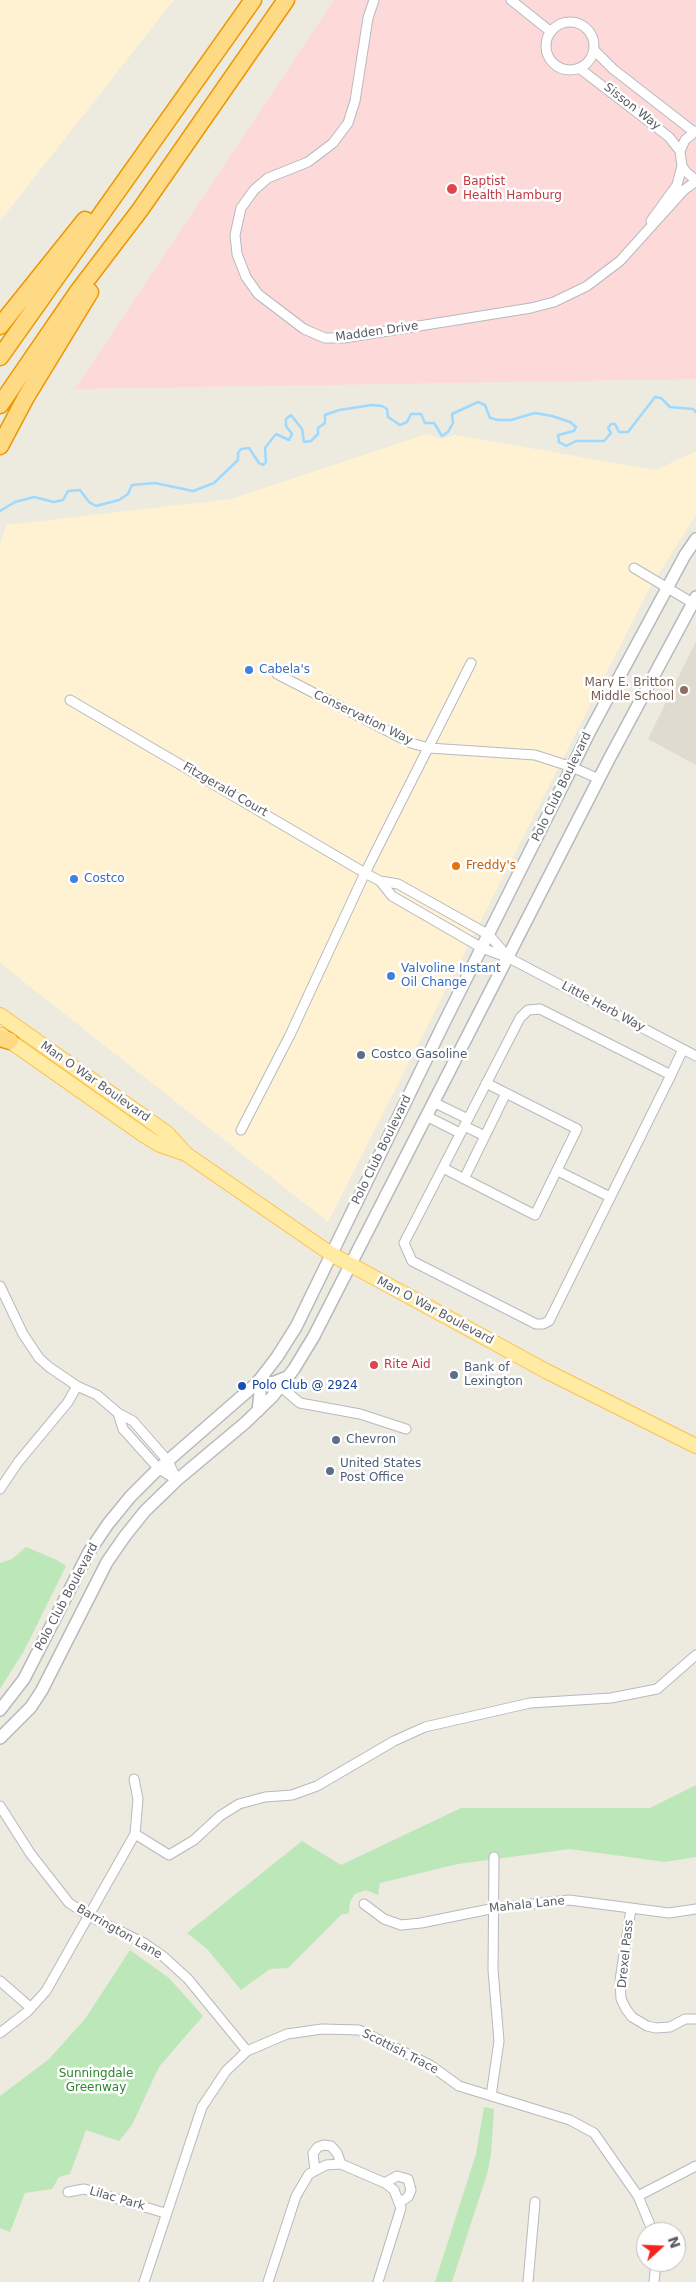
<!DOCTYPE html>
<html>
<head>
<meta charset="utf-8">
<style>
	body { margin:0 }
	#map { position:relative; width:696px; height:2282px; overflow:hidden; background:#edeadf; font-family:"DejaVu Sans",sans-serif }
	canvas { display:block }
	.north { position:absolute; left:636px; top:2222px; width:50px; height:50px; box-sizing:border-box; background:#fff; border:1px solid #bdbec0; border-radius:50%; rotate:70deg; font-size:14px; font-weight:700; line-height:20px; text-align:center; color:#595d62 }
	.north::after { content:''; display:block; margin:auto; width:18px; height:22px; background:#f7221c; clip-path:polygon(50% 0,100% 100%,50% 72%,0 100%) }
</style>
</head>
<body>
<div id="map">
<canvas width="696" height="2282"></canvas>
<div class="north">N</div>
</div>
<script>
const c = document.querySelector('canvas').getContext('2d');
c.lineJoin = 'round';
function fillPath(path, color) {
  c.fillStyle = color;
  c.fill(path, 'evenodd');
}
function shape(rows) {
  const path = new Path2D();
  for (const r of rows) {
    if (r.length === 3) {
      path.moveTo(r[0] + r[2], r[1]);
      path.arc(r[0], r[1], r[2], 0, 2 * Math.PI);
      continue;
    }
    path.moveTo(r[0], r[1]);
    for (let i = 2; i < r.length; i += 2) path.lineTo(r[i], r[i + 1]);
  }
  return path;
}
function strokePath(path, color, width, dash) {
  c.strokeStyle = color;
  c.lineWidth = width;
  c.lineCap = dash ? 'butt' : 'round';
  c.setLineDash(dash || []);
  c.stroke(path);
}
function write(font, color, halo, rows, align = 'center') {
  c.font = font + ' "DejaVu Sans",sans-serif';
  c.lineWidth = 5;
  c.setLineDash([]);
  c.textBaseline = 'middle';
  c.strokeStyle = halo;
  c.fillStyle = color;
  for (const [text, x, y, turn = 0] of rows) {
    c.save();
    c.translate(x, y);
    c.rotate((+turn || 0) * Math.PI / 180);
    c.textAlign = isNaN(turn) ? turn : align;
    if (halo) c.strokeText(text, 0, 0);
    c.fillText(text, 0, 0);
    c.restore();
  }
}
const commercial = shape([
	[0,0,174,0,0,221],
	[427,434,441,439,455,435,656,470,696,451,696,515,649,589,328,1222,0,963,0,544,6,525,231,499]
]);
const education = shape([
	[696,641,696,765,648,739]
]);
const medical = shape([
	[334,0,696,0,696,379,75,389]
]);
const green = shape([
	[26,1547,57,1560,66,1566,24,1651,0,1689,0,1563,12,1559],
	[696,1785,696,1857,665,1862,570,1849,458,1864,380,1883,378,1895,366,1890,355,1894,350,1902,349,1913,341,1915,288,1968,270,1969,241,1990,207,1949,187,1933,302,1841,341,1865,461,1808,650,1808],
	[130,1950,169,1978,203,2016,159,2067,132,2125,119,2141,86,2130,70,2174,59,2177,52,2189,25,2193,10,2232,0,2228,0,2096,49,2059,85,2019],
	[484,2107,494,2109,491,2154,488,2171,452,2282,435,2282,476,2154]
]);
const stream = shape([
	[0,511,15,502,34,497,54,502,63,500,68,491,80,490,89,502,96,506,119,500,128,494,132,485,155,483,193,491,214,483,238,460,238,453,241,449,249,448,259,463,263,465,266,462,265,448,276,434,289,440,292,434,286,426,286,419,291,415,302,429,304,442,311,441,318,434,318,428,325,423,325,415,339,410,372,405,382,406,387,409,388,417,400,425,407,422,411,414,421,414,425,423,434,423,442,436,448,432,453,423,452,414,478,402,485,405,490,418,498,420,511,420,535,413,552,416,570,422,576,427,574,431,558,435,559,442,566,446,576,441,604,441,611,433,608,428,611,424,615,424,619,432,628,432,655,397,661,398,670,407,693,409,696,412]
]);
const minor = shape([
	[374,0,368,18,355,101,348,123,333,143,308,162,268,178,254,190,241,208,235,235,237,254,246,277,258,294,304,329,325,338,344,338,531,308,554,302,587,286,620,261,684,190,696,181],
	[511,0,551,32],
	[570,46,24],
	[594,50,613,69,694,132],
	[579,68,669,137,680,151],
	[696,131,685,140,680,151,682,166,686,172,696,180],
	[651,221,677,185,682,166],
	[634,568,696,605],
	[277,674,411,743,429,748,535,755,572,767,599,779],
	[70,700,365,873,380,881,398,884,489,935,509,958],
	[380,881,392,896,482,948,509,958,696,1056],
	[540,1009,671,1075,549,1321,543,1324,536,1324,412,1261,404,1243,520,1018,528,1010,540,1009],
	[671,1075,683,1049],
	[435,1103,468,1119],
	[428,1117,460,1133],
	[464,1126,485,1136],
	[241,1130,290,1035,365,873,471,663],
	[443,1168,535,1215,577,1129,486,1083],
	[558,1171,610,1197],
	[464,1179,506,1093],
	[0,1286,23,1334,39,1358,49,1367,77,1386,97,1395,118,1413,133,1421,168,1461,177,1480],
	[281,1387,300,1403,360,1414,406,1429],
	[118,1413,123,1429,159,1469,177,1480],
	[0,1489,19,1461,68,1402,77,1386],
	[0,1806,30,1853,69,1903,89,1916,144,1943,164,1957,188,1979,247,2051],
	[135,1834,169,1855,194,1840,220,1816,239,1804,265,1797,292,1795,317,1786,394,1741,425,1727,530,1703,611,1698,657,1689,696,1655],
	[364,1904,384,1919,401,1925,421,1923,495,1908,569,1900,669,1913,696,1909],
	[631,1909,620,1980,621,1999,626,2009,632,2017,647,2026,656,2028,670,2027,685,2019,696,2019],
	[0,1981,31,2008],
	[0,2033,27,2012,46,1991,135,1834,138,1799,134,1779],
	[491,2096,499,2041,493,1970,494,1857],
	[315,2171,313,2153,318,2147,324,2145,331,2146,337,2153,341,2164],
	[385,2183,397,2176,408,2179,411,2190,408,2197,399,2203],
	[68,2192,84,2189,165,2213],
	[638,2196,696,2166],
	[144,2282,202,2107,226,2071,247,2051,287,2034,322,2029,359,2030,430,2065,459,2086,570,2120,594,2133,638,2196,653,2232],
	[268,2282,296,2196,309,2174,326,2165,341,2164,385,2183,394,2190,401,2208,378,2282],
	[528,2282,535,2202],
	[654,2282,656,2262]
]);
const tertiary = shape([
	[258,1411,260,1393,258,1381,272,1383,287,1377],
	[0,1710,24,1679,89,1552,108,1524,130,1497,155,1472,257,1383,277,1357,296,1327,443,1025,589,733,685,555,696,539],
	[0,1738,31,1707,42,1690,107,1562,125,1536,145,1511,177,1480,245,1423,272,1397,294,1369,314,1336,608,761,696,597]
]);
const primary = shape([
	[0,1015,167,1133,186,1154,331,1254,546,1371,696,1446],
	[1,1035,145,1136,160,1145,183,1153]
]);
const motorway = shape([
	[0,326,85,220],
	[0,357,253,0],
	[0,405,79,290,140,210,286,0],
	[0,446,26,397,90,292],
	[0,1038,10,1041]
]);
const markers = [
	[452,189,6,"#e0444e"],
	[249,670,5,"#3f7fe0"],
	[684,690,5,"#8d6e63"],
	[456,866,5,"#e8710a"],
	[74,879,5,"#3f7fe0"],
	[391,976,5,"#3f7fe0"],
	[361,1055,5,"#5c6f8a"],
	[374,1365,5,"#e0444e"],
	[454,1375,5,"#5c6f8a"],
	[242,1386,5,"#1a4fb4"],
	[336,1440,5,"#5c6f8a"],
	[330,1471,5,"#5c6f8a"]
];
const streetNames = [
	["Sisson Way",632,107,38],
	["Madden Drive",377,332,-8],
	["Conservation Way",363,718,26],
	["Polo Club Boulevard",562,787,-64],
	["Fitzgerald Court",225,790,30],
	["Little Herb Way",603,1007,28],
	["Man O War Boulevard",95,1082,35],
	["Polo Club Boulevard",382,1150,-64],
	["Man O War Boulevard",435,1311,28],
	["Polo Club Boulevard",67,1597,-62],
	["Mahala Lane",527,1905,-6],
	["Barrington Lane",119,1932,30],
	["Drexel Pass",626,1954,-84],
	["Scottish Trace",400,2052,27],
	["Lilac Park",117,2199,16]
];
const healthNames = [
	["Baptist",463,182],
	["Health Hamburg",463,196],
	["Rite Aid",384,1365]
];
const shopNames = [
	["Cabela's",259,670],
	["Costco",84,879],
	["Valvoline Instant",401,969],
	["Oil Change",401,983]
];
const educationNames = [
	["Mary E. Britton",674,683],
	["Middle School",674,697]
];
const foodNames = [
	["Freddy's",466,866]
];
const serviceNames = [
	["Costco Gasoline",371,1055],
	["Bank of",464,1368],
	["Lexington",464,1382],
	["Chevron",346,1440],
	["United States",340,1464],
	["Post Office",340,1478]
];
const transitNames = [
	["Polo Club @ 2924",252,1386]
];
const parkNames = [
	["Sunningdale",96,2074],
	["Greenway",96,2088]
];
fillPath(commercial, '#fff2d3');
fillPath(education, '#dfdbd0');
fillPath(medical, '#fddad9');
fillPath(green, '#bce8b9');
strokePath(stream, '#9edaff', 2.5);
strokePath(minor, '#b6b9be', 11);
strokePath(tertiary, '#b6b9be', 14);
strokePath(primary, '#fdc149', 16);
strokePath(motorway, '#ed9700', 19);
strokePath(minor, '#fff', 9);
strokePath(tertiary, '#fff', 11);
strokePath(primary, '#ffeba3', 14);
strokePath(motorway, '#ffda85', 16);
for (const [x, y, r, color] of markers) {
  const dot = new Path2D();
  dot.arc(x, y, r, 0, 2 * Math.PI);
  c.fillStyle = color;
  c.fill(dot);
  strokePath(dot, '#fff', 2);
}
write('12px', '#595d62', '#fff', streetNames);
write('12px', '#be3a42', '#fff', healthNames, 'left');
write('12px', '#366cbe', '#fff', shopNames, 'left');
write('12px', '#785e54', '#fff', educationNames, 'right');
write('12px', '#c56008', '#fff', foodNames, 'left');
write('12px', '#4e5e75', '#fff', serviceNames, 'left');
write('12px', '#164399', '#fff', transitNames, 'left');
write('12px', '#2e852d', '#fff', parkNames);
</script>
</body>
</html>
